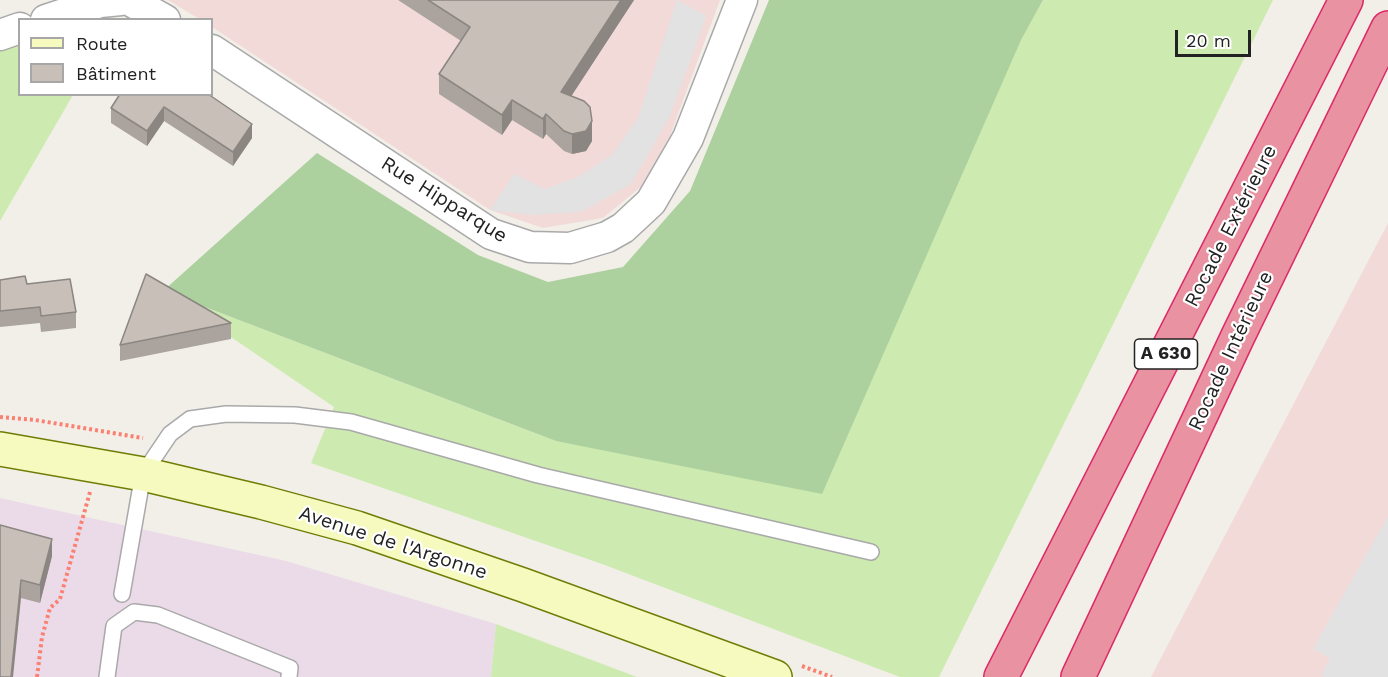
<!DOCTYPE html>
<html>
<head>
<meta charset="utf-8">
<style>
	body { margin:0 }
	#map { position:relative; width:1388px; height:677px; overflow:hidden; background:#f2efe9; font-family:"Work Sans",sans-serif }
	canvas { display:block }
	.legend { position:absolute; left:18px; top:18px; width:195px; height:78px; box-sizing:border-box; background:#fff; border:2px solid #a7a7a7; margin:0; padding:8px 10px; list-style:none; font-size:18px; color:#222 }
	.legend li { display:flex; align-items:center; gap:12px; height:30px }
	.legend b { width:30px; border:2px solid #a7a7a7 }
	.scale { position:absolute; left:1175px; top:30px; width:76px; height:27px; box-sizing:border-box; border:3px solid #222; border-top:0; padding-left:8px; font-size:18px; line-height:21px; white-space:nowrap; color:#222; -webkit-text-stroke:4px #fff; paint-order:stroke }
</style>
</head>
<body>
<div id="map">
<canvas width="1388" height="677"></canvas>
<ul class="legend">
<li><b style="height:8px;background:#f7fabf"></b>Route</li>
<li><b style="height:16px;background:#c7bfb8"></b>Bâtiment</li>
</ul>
<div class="scale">20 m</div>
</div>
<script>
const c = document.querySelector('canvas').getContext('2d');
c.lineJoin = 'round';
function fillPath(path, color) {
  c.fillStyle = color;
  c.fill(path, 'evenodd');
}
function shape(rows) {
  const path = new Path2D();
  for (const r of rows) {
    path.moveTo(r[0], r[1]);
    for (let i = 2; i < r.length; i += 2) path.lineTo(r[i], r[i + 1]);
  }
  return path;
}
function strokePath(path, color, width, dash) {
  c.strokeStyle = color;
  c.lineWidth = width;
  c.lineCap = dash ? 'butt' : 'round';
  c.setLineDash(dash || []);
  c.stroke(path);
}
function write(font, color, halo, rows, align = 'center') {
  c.font = font + ' "Work Sans",sans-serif';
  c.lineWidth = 4.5;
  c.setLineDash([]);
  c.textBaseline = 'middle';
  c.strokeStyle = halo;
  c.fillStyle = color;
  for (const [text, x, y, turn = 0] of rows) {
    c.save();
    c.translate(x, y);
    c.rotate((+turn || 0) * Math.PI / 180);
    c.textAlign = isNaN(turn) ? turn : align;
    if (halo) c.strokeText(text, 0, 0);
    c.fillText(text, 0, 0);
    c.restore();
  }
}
const commercial = shape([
	[168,0,720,0,670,136,642,186,603,218,543,228,490,210,212,27,212,20,199,19],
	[1388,223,1388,677,1151,677]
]);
const industrial = shape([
	[0,498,286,561,496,624,491,677,0,677]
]);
const grass = shape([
	[1043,0,1273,0,939,677,900,677,602,564,311,463,334,407,163,291,556,441,1021,39],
	[19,45,20,94,73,95,0,221,0,51],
	[496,624,637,677,491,677]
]);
const forest = shape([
	[769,0,1043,0,1021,40,822,494,556,441,163,291,317,153,478,255,548,282,623,267,690,191]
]);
const parking = shape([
	[677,0,706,16,670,116,631,184,581,212,531,215,490,210,514,174,545,189,578,177,612,155,638,118],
	[1388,516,1388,677,1324,677,1321,675,1330,658,1313,649]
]);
const path = shape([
	[0,417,35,420,143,438],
	[802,666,832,677],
	[37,677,42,637,50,608,60,599,90,492]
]);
const lane = shape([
	[122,594,143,474,170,434,190,419,226,414,295,415,351,422,538,475,871,552],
	[107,677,114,626,134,612,158,615,290,668,289,677]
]);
const street = shape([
	[129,0,165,20],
	[46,20,100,2,121,0],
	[0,35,20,28],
	[212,50,491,234,530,247,570,248,607,237,623,228,651,202,688,138,742,0]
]);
const secondary = shape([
	[0,449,143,474,261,502,357,528,523,585,775,677]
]);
const highway = shape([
	[1001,677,1346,0],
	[1078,677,1238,336,1388,28]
]);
const wall = shape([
	[398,0,634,0,571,96,592,141,586,151,572,154,564,151,546,134,543,139,512,120,502,135,439,94,439,74,461,41],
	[208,94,252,138,233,166,164,121,147,146,111,123,111,108],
	[0,280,27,284,76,312,76,328,41,332,40,323,0,327],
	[231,323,231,339,120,361,120,345],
	[0,525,52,556,40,603,21,598]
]);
const shadedWall = shape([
	[621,0,634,0,561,112,561,92],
	[512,100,512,120,502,135,502,115],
	[164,107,164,121,147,146,147,131],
	[546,114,546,134,543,139,543,119],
	[592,121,592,141,586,151,572,154,572,134],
	[252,124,252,138,233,166,233,152],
	[52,539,52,556,40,603,40,585],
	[21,580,21,598,13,677,11,677]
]);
const building = shape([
	[428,0,621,0,561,92,584,101,590,107,592,121,586,131,572,134,564,131,546,114,543,119,512,100,502,115,439,74,470,27,428,0],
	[120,94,208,94,252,124,233,152,164,107,147,131,111,108,120,94],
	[146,274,231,323,120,345,146,274],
	[25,276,27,284,70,279,76,312,41,316,40,307,0,311,0,280,25,276],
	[0,525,52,539,40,585,21,580,11,677,0,677,0,525]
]);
const shields = [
	[1166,354,63]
];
const shieldNames = [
	["A 630",1166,354]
];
const streetNames = [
	["Rue Hipparque",444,200,32],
	["Rocade Extérieure",1231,226,-63],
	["Rocade Intérieure",1231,351,-65],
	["Avenue de l'Argonne",393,543,18]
];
fillPath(commercial, '#f2dad9');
fillPath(industrial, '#ebdbe8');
fillPath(grass, '#cdebb0');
fillPath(forest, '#add19e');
fillPath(parking, '#e2e2e2');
strokePath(lane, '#a9a9a9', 18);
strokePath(street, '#a9a9a9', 33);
strokePath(secondary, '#707d05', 36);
strokePath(highway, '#dc2a67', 36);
strokePath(path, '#fa8072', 4, [3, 3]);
strokePath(lane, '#fff', 15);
strokePath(street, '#fff', 30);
strokePath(secondary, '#f7fabf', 33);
strokePath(highway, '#e892a2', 33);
fillPath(wall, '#aba49e');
fillPath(shadedWall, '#8b8681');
fillPath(building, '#c7bfb8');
strokePath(building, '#8b8681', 1.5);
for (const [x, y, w] of shields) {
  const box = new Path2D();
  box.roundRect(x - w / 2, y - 15, w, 30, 4.5);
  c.fillStyle = '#fff';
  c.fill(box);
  strokePath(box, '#222', 1.5);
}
write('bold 18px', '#222', null, shieldNames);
write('20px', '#222', '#fff', streetNames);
</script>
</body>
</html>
